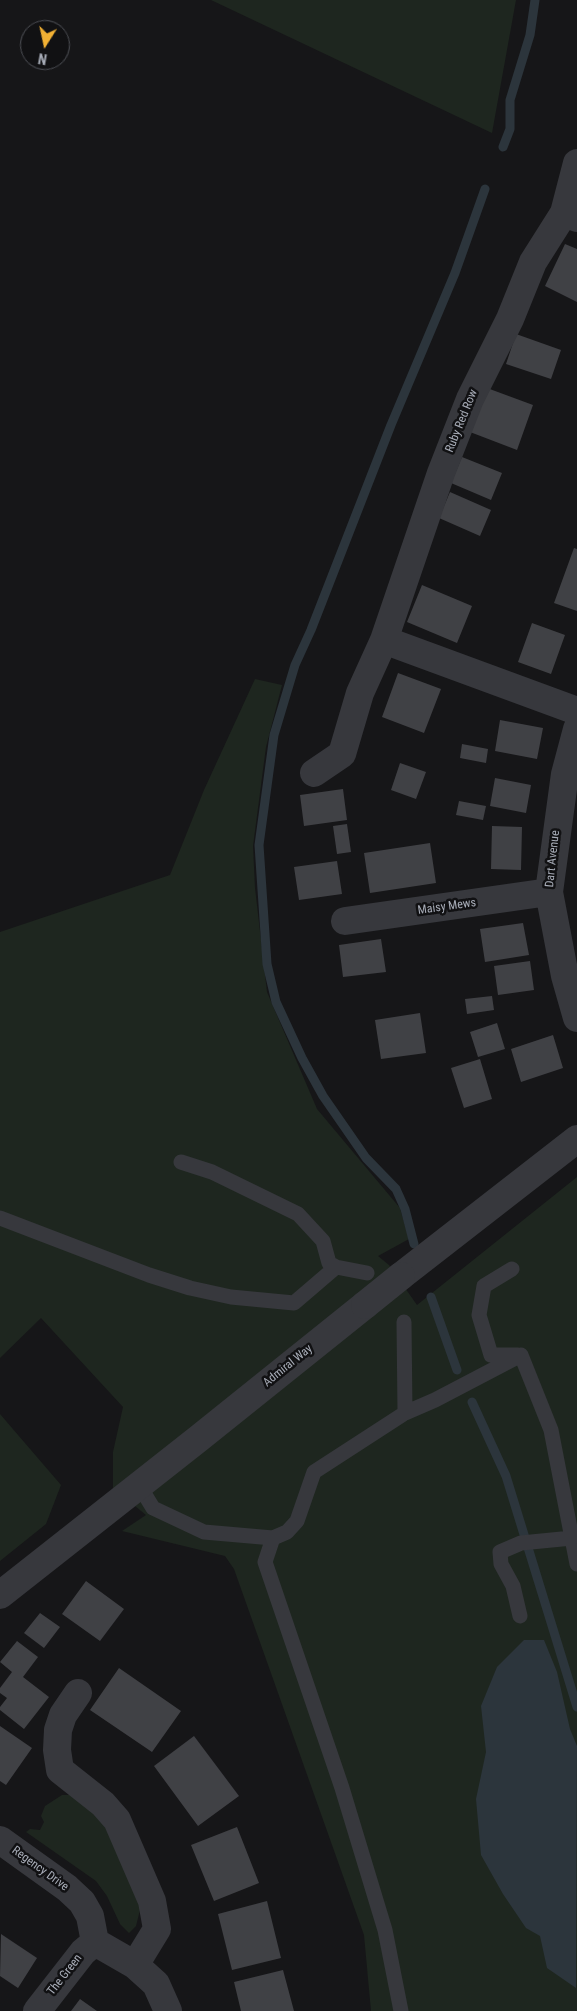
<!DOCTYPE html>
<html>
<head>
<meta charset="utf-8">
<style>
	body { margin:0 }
	#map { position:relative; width:577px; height:2011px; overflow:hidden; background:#161618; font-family:"Roboto Condensed",sans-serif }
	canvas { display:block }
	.north { position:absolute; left:20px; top:20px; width:50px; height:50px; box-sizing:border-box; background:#111113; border:1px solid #4d4f55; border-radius:50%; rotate:190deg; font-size:14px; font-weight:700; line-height:20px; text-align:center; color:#a8adb8 }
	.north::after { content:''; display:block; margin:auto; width:18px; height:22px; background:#f2b134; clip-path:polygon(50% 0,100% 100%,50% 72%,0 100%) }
</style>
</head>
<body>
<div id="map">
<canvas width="577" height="2011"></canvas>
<div class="north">N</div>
</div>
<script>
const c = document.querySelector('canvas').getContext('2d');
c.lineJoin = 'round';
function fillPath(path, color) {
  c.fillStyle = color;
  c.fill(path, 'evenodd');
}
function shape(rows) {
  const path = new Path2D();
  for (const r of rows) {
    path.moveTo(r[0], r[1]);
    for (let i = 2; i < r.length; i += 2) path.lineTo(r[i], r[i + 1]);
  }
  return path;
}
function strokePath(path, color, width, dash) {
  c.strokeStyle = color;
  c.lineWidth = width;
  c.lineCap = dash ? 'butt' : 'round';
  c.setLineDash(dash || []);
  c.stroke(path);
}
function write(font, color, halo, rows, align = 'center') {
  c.font = font + ' "Roboto Condensed",sans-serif';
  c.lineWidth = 5;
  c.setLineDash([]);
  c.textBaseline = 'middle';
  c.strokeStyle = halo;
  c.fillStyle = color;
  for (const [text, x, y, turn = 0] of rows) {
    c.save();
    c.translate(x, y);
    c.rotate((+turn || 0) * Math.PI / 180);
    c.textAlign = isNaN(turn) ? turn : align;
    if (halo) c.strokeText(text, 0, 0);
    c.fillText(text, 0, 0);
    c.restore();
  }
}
const green = shape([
	[211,0,516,0,492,133],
	[255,679,282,685,266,747,253,846,255,888,267,992,317,1109,400,1208,409,1239,378,1256,389,1265,417,1305,577,1177,577,2011,371,2011,364,1935,234,1569,225,1556,122,1531,146,1515,113,1488,113,1452,123,1407,41,1318,0,1358,0,932,170,875,204,790],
	[0,1414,61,1485,46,1524,0,1561],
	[62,1795,72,1795,101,1817,141,1906,136,1926,129,1933,120,1924,107,1896,96,1881,26,1832,30,1829,40,1830,44,1822,41,1816,45,1806]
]);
const water = shape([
	[524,1640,544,1640,557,1672,570,1729,577,1746,576,1988,547,1968,540,1936,526,1928,503,1894,481,1855,476,1799,486,1752,481,1706,497,1667]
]);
const stream = shape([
	[503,147,510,129,510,100,530,35,535,0],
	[414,1244,405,1209,396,1189,366,1158,323,1096,302,1058,276,1002,267,964,259,845,274,735,295,665,311,630,391,425,455,273,485,189],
	[431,1297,457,1370],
	[472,1402,506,1476,577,1707]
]);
const building = shape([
	[565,244,577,249,577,302,545,286],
	[516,334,561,350,551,379,506,364],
	[487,388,533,405,517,450,470,432],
	[462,457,502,473,491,500,451,483],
	[450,492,491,510,480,536,439,518],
	[574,548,577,549,577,611,554,603],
	[422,585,472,606,457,643,407,622],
	[532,623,565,635,551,674,518,662],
	[398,673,441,689,424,733,382,717],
	[500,720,543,728,537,759,495,751],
	[462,744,488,749,486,763,460,758],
	[400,763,426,772,416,799,391,790],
	[495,778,531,785,526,813,490,806],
	[343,789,347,820,304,826,300,795],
	[459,801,486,806,483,820,456,815],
	[347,824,351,852,337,854,333,826],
	[492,826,522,827,521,870,491,869],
	[430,843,436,883,370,893,364,853],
	[337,861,342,894,299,900,294,867],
	[523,923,529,955,485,962,480,929],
	[381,939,386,972,343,977,339,945],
	[530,961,534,990,498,995,494,966],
	[492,996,494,1010,467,1014,465,999],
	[420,1013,426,1053,381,1059,375,1020],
	[497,1023,505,1049,478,1057,470,1032],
	[553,1035,563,1068,521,1082,511,1049],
	[480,1059,492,1099,464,1108,451,1068],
	[86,1581,124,1609,100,1641,62,1614],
	[40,1613,60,1627,44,1648,24,1633],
	[17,1641,38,1657,23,1677,49,1697,24,1729,0,1710,0,1707,7,1698,0,1693,0,1688,12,1672,0,1662],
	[119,1668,181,1711,152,1752,90,1710],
	[0,1726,32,1748,6,1785,0,1781],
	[194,1736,239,1796,198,1826,154,1766],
	[237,1827,259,1883,214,1901,191,1845],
	[267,1901,281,1958,232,1970,218,1914],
	[1,1934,37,1958,18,1988,0,1976],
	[283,1970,294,2011,241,2011,234,1982],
	[80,1999,97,2011,71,2011]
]);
const lane = shape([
	[181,1162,212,1172,298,1214,323,1241,329,1263,336,1267,367,1273],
	[0,1218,149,1275,190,1288,231,1297,294,1303,336,1267],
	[512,1269,484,1286,479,1315,491,1355,518,1355],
	[404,1322,405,1413],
	[139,1485,153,1508,204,1532,273,1538,287,1532,297,1521,314,1472,405,1413,435,1400,521,1355,551,1430,577,1564],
	[273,1538,265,1562,342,1788,385,1930,401,2011],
	[520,1616,513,1586,501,1564,500,1552,521,1543,572,1538]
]);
const street = shape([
	[577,163,564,213,577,218],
	[384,640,577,711],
	[577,729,565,774,549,892,565,976,577,1018],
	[314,773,342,754,360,693,384,640,441,473,470,399,510,319,533,262,564,213],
	[345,921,549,892],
	[401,1276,577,1139],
	[0,1595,198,1439,365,1305],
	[78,1693,63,1715,58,1730,57,1750,60,1770,103,1804,117,1820,152,1901,157,1929,135,1965],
	[0,1840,67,1888,82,1902,90,1916,95,1942,135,1965,156,1984,168,2011],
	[37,2011,83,1952,95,1942]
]);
const streetBridge = shape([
	[365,1305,401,1276]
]);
const streetNames = [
	["Ruby Red Row",462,421,-68],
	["Dart Avenue",553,859,-84],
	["Maisy Mews",447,907,-8],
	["Admiral Way",288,1366,-39],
	["Regency Drive",40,1869,36],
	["The Green",65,1975,-52]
];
fillPath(green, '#1e261f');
fillPath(water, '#2c353c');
strokePath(stream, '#2c353c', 9);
fillPath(building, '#404145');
strokePath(lane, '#37383d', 15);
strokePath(street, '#37383d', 28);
strokePath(streetBridge, '#37383d', 28);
write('12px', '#a8adb8', '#111113', streetNames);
</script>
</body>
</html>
